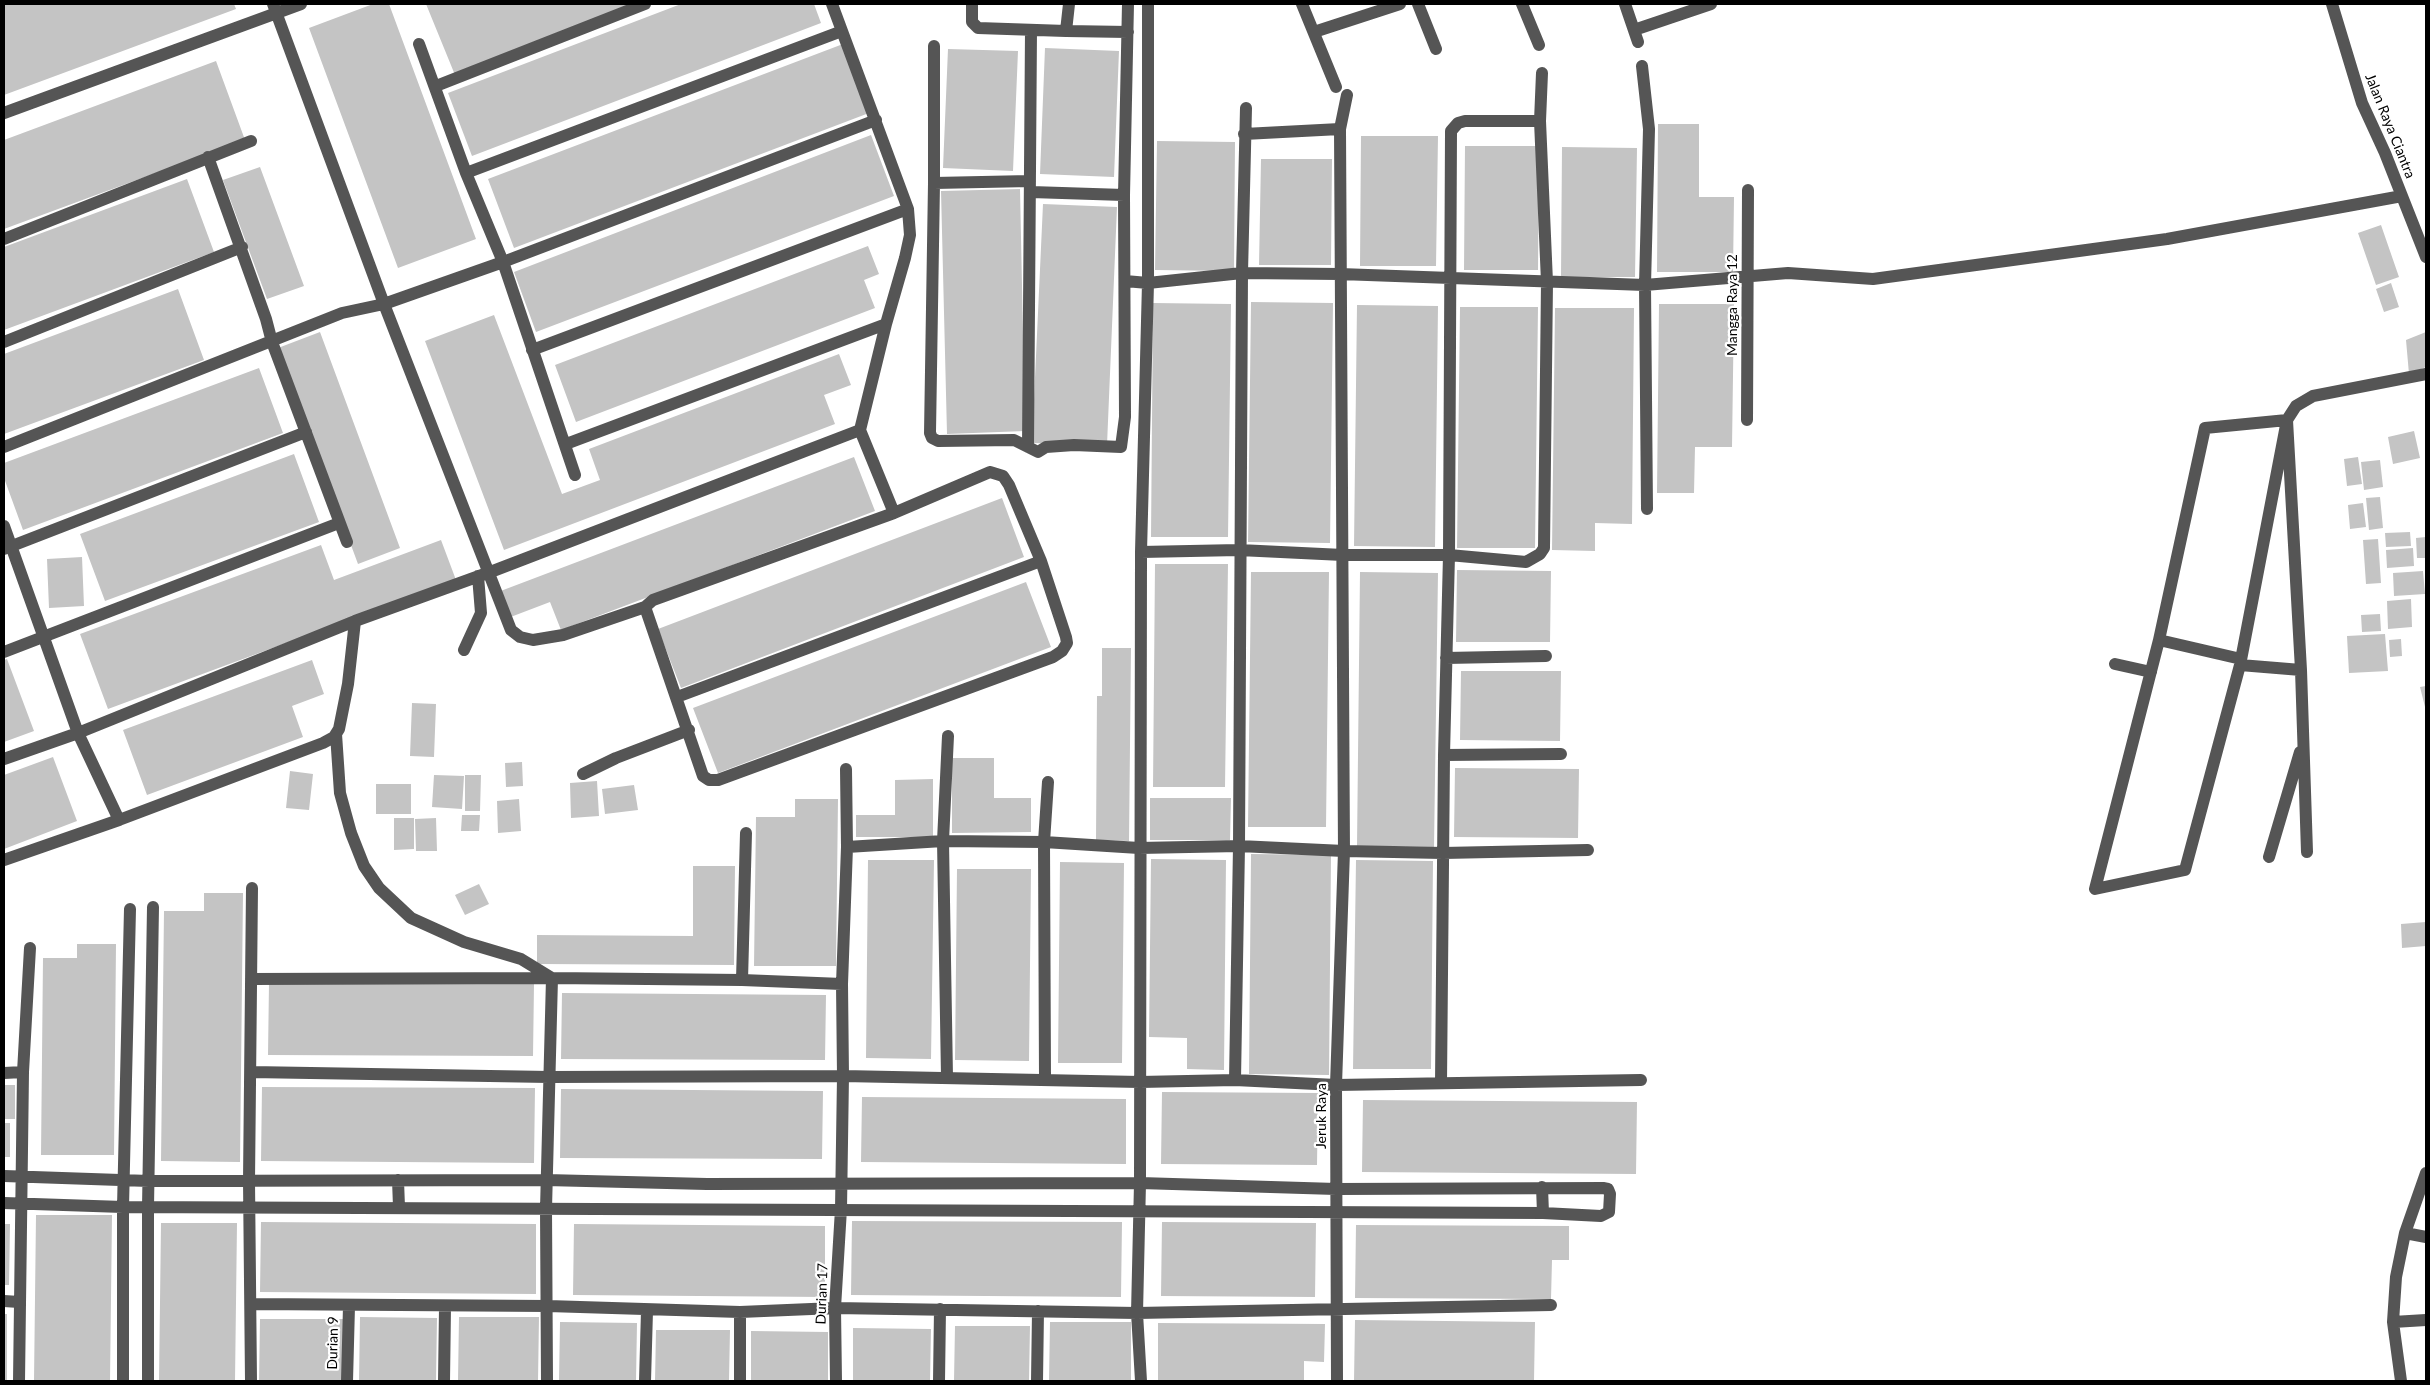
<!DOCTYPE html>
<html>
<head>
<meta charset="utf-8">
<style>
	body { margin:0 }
	#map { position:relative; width:2430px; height:1385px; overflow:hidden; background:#fff; font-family:Lato,sans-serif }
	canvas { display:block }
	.frame { position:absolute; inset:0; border:5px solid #000; pointer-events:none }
</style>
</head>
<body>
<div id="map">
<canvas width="2430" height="1385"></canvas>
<div class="frame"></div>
</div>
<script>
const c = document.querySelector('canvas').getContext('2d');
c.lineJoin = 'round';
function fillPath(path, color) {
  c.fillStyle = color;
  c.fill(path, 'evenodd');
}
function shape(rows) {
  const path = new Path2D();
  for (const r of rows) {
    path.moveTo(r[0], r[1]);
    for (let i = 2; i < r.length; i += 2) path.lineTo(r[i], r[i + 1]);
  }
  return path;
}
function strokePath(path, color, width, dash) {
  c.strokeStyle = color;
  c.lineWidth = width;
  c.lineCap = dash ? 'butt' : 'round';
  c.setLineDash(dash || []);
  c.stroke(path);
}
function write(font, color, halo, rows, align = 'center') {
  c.font = font + ' Lato,sans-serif';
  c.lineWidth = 4.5;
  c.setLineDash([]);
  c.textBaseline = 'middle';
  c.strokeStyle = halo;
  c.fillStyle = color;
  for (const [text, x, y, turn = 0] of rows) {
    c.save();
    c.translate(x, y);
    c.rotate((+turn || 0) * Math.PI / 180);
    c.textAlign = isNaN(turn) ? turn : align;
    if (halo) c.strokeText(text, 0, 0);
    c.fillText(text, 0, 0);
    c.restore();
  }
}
const building = shape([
	[4,4,234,4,236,9,4,95],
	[373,4,389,4,476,239,398,268,309,28],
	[426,4,630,4,455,75],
	[681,4,814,4,821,23,472,156,448,93],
	[843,44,869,113,514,248,488,179],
	[1045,48,1119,51,1114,177,1040,174],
	[948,49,1018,51,1013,171,943,168],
	[216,61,245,140,4,229,4,140],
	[1658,124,1699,124,1699,197,1734,197,1733,272,1657,272],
	[871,135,894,196,536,332,514,272],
	[1361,136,1438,136,1436,266,1360,266],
	[1157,141,1235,142,1234,271,1155,270],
	[1465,146,1539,146,1538,270,1464,270],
	[1562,147,1637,148,1635,277,1561,277],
	[1261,159,1332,159,1331,265,1259,265],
	[260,167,304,286,267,299,223,180],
	[187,179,214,252,4,330,4,247],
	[1020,189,1025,431,947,434,941,191],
	[1043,204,1117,207,1107,445,1032,443],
	[2381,225,2399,277,2376,285,2358,233],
	[868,246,879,274,864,280,875,308,576,422,555,365],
	[2391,283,2399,307,2384,312,2376,289],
	[178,289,204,360,4,434,4,354],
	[1251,302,1333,303,1330,543,1248,542],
	[1153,303,1231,304,1228,537,1151,537],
	[1659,304,1734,304,1732,447,1695,447,1694,493,1657,493],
	[1357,305,1438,306,1435,547,1354,546],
	[1460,307,1538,307,1535,548,1457,548],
	[1555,308,1634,308,1632,524,1595,523,1595,551,1552,550],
	[494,315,562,494,600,480,589,449,839,354,851,385,824,395,835,424,504,550,425,341],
	[320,332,400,548,358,564,278,348],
	[2426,332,2426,367,2409,374,2406,340],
	[259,368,283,433,23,530,4,478,4,463],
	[2414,431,2420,458,2393,464,2388,437],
	[294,454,319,522,105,601,80,534],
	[854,457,875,511,561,630,550,602,508,618,498,592],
	[2358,457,2362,484,2347,486,2344,459],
	[2380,460,2383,487,2364,490,2361,462],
	[2380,497,2383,528,2369,530,2366,498],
	[1002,498,1024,557,681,688,658,629],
	[2363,503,2366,527,2350,529,2348,505],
	[2410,532,2411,546,2386,547,2385,533],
	[2426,537,2426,558,2417,558,2416,538],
	[2378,539,2381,583,2366,584,2363,540],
	[441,540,456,580,108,709,80,634,321,545,334,580],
	[2413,548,2414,566,2387,568,2386,550],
	[82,557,84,606,49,608,47,559],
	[1155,564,1228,564,1225,787,1153,787],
	[1457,570,1551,571,1550,642,1456,642],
	[2423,571,2425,594,2394,596,2393,573],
	[1251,572,1329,572,1326,827,1248,827],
	[1360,572,1438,573,1434,847,1357,846],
	[1026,582,1051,647,718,773,693,708],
	[2411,599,2412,627,2388,629,2387,601],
	[2380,614,2381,631,2362,632,2361,615],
	[2385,634,2388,671,2349,673,2347,636],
	[2401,639,2402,656,2390,657,2389,640],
	[1102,648,1131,648,1129,841,1096,840,1097,696,1102,696],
	[7,659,34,731,4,742,4,660],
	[312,660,324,694,292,706,303,737,147,795,123,730],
	[1461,671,1561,671,1560,741,1460,740],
	[2426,686,2426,711,2420,687],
	[412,703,436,704,434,757,410,756],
	[53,757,77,821,4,849,4,775],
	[952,758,994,758,994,798,1031,798,1031,832,952,833],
	[522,762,523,786,506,787,505,763],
	[1455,768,1579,769,1578,838,1454,837],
	[290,771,313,774,309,810,286,808],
	[434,775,464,776,462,809,432,807],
	[465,775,481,775,480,811,465,811],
	[933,779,933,837,856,837,856,815,895,815,895,780],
	[597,781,599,816,571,818,570,783],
	[376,784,411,784,411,814,376,814],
	[634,785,638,810,605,814,602,789],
	[1150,798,1231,798,1230,840,1150,840],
	[519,799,521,831,498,833,497,801],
	[795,799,838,799,836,966,754,966,756,817,795,817],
	[462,815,480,815,479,831,461,831],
	[394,818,414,818,414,849,394,850],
	[436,818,437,851,416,851,415,819],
	[1251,854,1331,855,1329,1075,1249,1074],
	[1151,859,1226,860,1224,1070,1187,1069,1187,1038,1149,1037],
	[868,860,934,860,931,1059,866,1058],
	[1356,860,1433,861,1431,1069,1353,1069],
	[1060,862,1124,863,1122,1063,1058,1063],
	[693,866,735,866,734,965,537,964,537,935,693,936],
	[957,869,1031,869,1029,1061,955,1060],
	[479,884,489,904,465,915,455,895],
	[204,893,243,893,240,1162,161,1161,164,911,204,911],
	[2426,922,2426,946,2402,948,2401,924],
	[77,944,116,944,114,1155,41,1155,43,958,77,958],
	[269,983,534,984,533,1056,268,1055],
	[562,993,826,995,825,1060,561,1059],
	[4,1085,15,1085,15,1119,4,1119],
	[262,1087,535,1088,534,1163,261,1161],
	[561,1089,823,1091,822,1159,560,1158],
	[1162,1092,1318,1093,1317,1165,1161,1164],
	[862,1097,1126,1099,1126,1164,861,1162],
	[1363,1100,1637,1102,1636,1174,1362,1172],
	[4,1123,10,1123,10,1157,4,1157],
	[36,1215,112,1215,110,1381,34,1381],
	[852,1221,1122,1222,1121,1297,851,1295],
	[261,1222,536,1224,536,1294,260,1292],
	[1162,1222,1316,1223,1315,1297,1161,1296],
	[161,1223,237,1223,235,1381,159,1381],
	[4,1224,10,1224,9,1285,4,1285],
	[574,1224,825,1226,825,1297,573,1295],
	[1356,1225,1569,1226,1569,1260,1552,1260,1551,1299,1355,1298],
	[4,1314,7,1314,7,1381,4,1381],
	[360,1317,437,1318,436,1381,359,1381],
	[459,1317,539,1317,538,1381,458,1381],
	[260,1319,348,1319,347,1381,259,1381],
	[1355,1320,1535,1322,1534,1381,1354,1381],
	[560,1322,637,1323,636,1381,559,1381],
	[1050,1322,1131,1322,1131,1381,1049,1381],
	[1158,1323,1325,1324,1324,1362,1304,1361,1304,1381,1158,1381],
	[955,1326,1030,1326,1029,1381,954,1381],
	[853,1328,931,1329,930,1381,853,1381],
	[656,1330,730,1330,729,1381,655,1381],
	[751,1331,828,1332,828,1381,751,1381]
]);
const minor = shape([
	[273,4,384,304,511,630,520,637,533,640,563,635,645,607],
	[832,4,908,209,910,235,905,258,886,324,860,430,894,513],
	[972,4,972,22,978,28,1066,31],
	[1069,4,1066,31,1128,32],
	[1302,4,1336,87],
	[1418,4,1436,49],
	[1522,4,1539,45],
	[1625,4,1638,42],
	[2332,4,2362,103,2385,153,2426,257],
	[1634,30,1711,4],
	[1314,32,1400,4],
	[419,44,466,173,503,262,575,475],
	[934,46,934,183,930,433,932,438,938,441,1014,440,1038,452,1046,447,1074,445,1121,447,1125,417,1124,195,1128,4],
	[1642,66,1649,129,1645,285,1647,509],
	[436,86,645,4],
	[4,113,301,4],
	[1244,134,1340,129],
	[208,157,266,319,272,342,347,542],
	[466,173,842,31],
	[934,183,1030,181],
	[1031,192,1124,195],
	[4,239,251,141],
	[1125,281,1148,283,1242,273,1340,274,1645,285,1788,273,1873,279,2167,239,2402,196],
	[4,342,242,247],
	[532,350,908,209],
	[1747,420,1748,190],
	[2287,420,2240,665,2185,870,2095,889,2159,640,2205,428,2287,420],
	[566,444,886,324],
	[4,447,342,313,384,304,503,262,876,120],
	[1028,447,1031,30],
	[990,472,1003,476,1009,485,1041,561,1066,637,1067,643,1062,651,1053,657,718,780,709,780,703,776,645,607,653,600,894,513,990,472],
	[4,526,78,733,119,820,4,860],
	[4,549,306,432],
	[1141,552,1239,550,1343,555,1449,555,1526,562,1540,554,1544,548,1547,282,1540,121,1542,73],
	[2159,640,2241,659],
	[464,650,481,613,478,576],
	[4,652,339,523],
	[1446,658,1546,656],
	[2115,664,2151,672],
	[2240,665,2301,670],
	[677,697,1041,561],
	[336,734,340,793,351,833,364,866,379,888,411,918,464,942,521,959,552,978,546,1209,547,1381],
	[1444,755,1561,754],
	[4,759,78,733,355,621,493,571,860,430],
	[583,774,616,758,689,730],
	[119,820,323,743,334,737,339,729,348,684,355,621],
	[847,847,943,841,1044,842,1139,848,1239,846,1344,851,1443,853,1588,850],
	[2307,852,2301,670,2287,420,2296,406,2313,396,2426,374],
	[2269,857,2300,752],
	[251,979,552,978,742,980,842,984],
	[742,980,746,833],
	[251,1072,549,1077,843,1076,1140,1082,1235,1080,1336,1085,1641,1080],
	[4,1073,23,1072],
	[947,1077,943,841,948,736],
	[1045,1079,1044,842,1048,782],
	[1235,1080,1239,846,1242,273,1246,108],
	[1441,1083,1444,755,1449,555,1451,131,1458,123,1465,121,1540,121],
	[4,1176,149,1181,546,1180,707,1184,1140,1183,1336,1189,1603,1188,1608,1189,1610,1194,1609,1212,1601,1216,1543,1213,123,1207,4,1203],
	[398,1180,399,1207],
	[1542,1187,1543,1213],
	[2405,1233,2426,1237],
	[4,1301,19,1302],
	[251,1304,548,1306,740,1312,835,1308,1137,1313,1551,1305],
	[2393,1322,2426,1320],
	[19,1381,23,1072,30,948],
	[123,1381,123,1207,130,909],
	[148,1381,148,1207,153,907],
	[251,1381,249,1181,252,888],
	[347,1381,349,1306],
	[444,1381,445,1307],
	[645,1381,647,1311],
	[740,1381,740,1312],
	[836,1381,835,1308,841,1209,843,1076,842,984,847,847,846,769],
	[939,1381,940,1309],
	[1037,1381,1038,1311],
	[1141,1381,1137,1313,1140,1183,1141,552,1148,283,1148,4],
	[1337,1381,1336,1085,1344,851,1340,129,1347,95],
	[2401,1381,2393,1322,2396,1277,2405,1233,2426,1173]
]);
const streetNames = [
	["Jalan Raya Ciantra",2390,126,68],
	["Mangga Raya 12",1732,305,-90],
	["Jeruk Raya",1321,1116,-90],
	["Durian 17",822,1294,-88],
	["Durian 9",333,1343,-89]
];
fillPath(building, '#c4c4c4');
strokePath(minor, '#555', 12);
write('14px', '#000', '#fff', streetNames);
</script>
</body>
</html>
